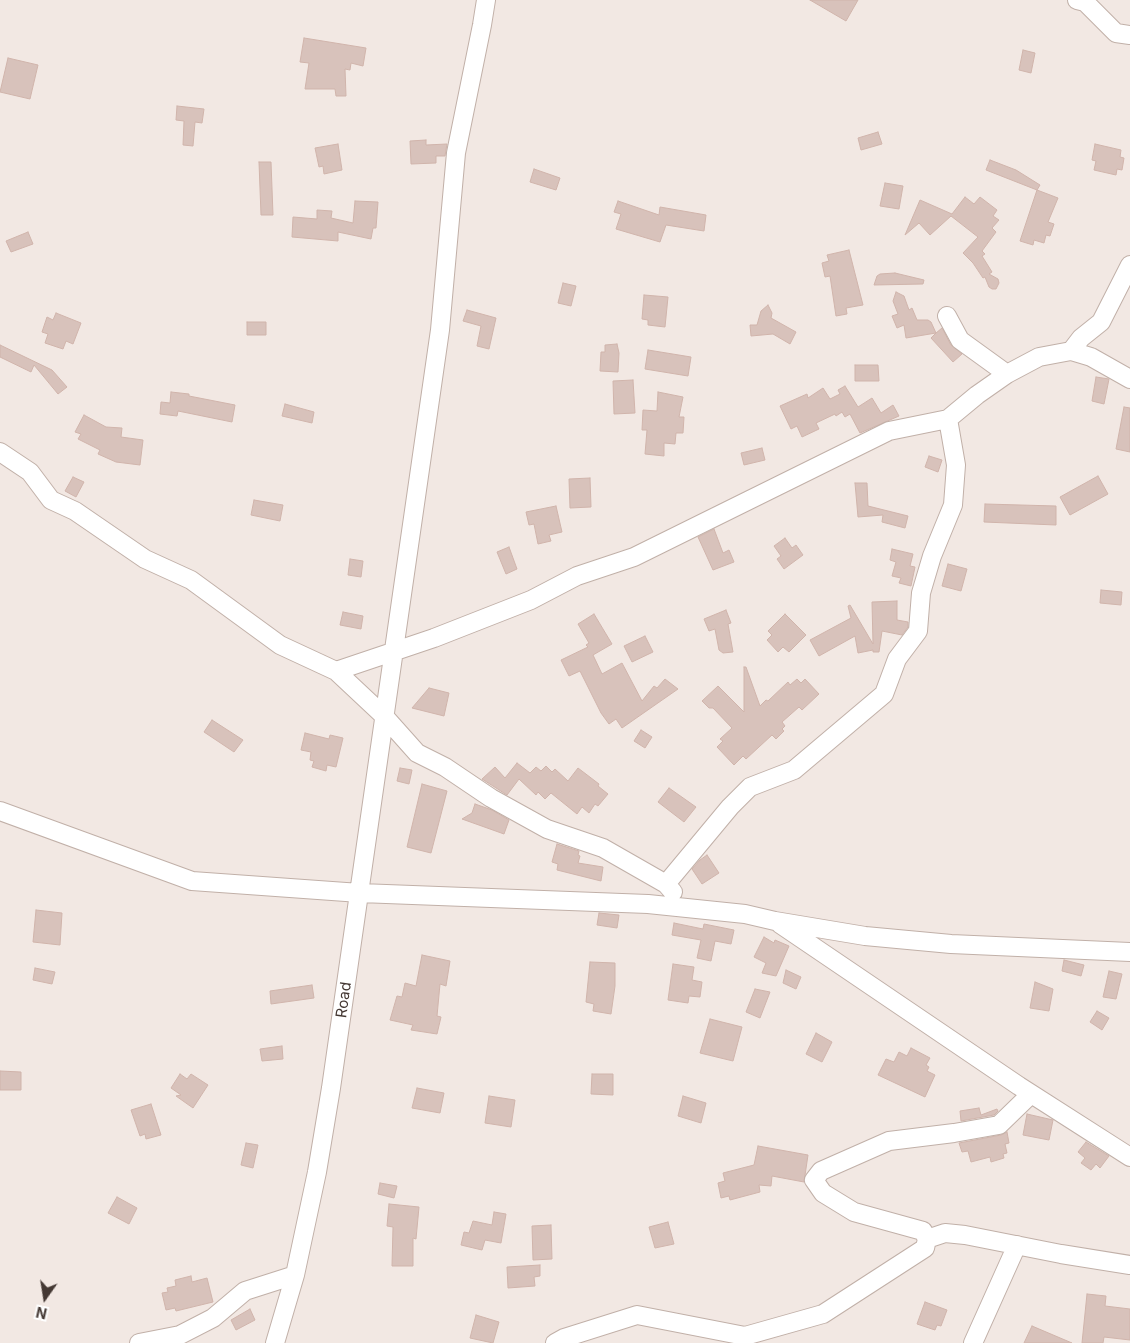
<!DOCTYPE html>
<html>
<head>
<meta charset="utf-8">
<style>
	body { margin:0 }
	#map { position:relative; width:1130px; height:1343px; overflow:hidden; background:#f2e8e3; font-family:Inter,sans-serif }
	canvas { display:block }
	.north { position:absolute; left:20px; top:1273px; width:50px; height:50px; -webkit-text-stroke:4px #fff; paint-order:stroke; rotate:193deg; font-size:14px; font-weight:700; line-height:20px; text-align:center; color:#443833 }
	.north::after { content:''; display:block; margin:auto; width:18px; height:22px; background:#443833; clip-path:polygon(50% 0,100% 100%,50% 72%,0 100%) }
</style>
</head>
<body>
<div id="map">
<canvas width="1130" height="1343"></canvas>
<div class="north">N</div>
</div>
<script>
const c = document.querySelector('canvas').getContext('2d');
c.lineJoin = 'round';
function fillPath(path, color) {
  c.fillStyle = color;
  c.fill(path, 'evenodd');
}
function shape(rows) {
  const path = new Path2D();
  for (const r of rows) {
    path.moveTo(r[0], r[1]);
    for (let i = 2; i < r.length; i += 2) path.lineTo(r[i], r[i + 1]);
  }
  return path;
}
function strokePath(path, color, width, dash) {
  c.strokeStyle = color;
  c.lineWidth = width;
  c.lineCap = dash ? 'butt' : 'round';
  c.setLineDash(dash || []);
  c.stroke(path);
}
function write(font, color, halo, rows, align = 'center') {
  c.font = font + ' Inter,sans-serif';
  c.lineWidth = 4;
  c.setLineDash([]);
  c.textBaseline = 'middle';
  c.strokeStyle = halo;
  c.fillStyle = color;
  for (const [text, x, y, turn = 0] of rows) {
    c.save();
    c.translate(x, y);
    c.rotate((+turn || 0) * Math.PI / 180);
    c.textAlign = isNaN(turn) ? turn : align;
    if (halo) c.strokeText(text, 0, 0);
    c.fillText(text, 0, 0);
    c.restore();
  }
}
const building = shape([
	[810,0,858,0,846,21,810,0],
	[304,38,366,48,363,66,351,63,350,70,345,69,346,96,336,96,335,89,305,89,309,63,300,62,304,38],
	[1023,50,1035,53,1031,73,1019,70,1023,50],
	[8,58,38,65,30,99,0,92,8,58],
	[177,106,204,109,202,123,195,122,193,146,183,145,184,121,176,120,177,106],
	[878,132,882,144,861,150,858,138,878,132],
	[426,140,426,145,447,144,445,156,436,156,436,163,411,164,410,141,426,140],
	[338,144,342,170,324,174,323,166,319,167,315,148,338,144],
	[1095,144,1121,150,1120,157,1124,158,1122,170,1117,169,1116,175,1094,170,1096,161,1092,160,1095,144],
	[990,160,1016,170,1040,185,1037,190,1058,198,1048,222,1054,224,1050,236,1046,235,1044,243,1034,240,1033,245,1020,241,1037,190,986,170,990,160],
	[259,162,271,162,273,215,261,215,259,162],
	[534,169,560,178,556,190,530,182,534,169],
	[885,183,903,186,899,209,880,206,885,183],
	[965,197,974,204,980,197,997,210,993,216,999,220,992,228,996,232,982,251,985,254,982,256,992,272,989,274,998,279,999,283,996,289,992,289,989,287,985,277,983,278,973,263,963,253,978,237,951,216,930,235,919,223,905,235,920,200,952,214,965,197],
	[355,201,378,202,376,228,373,228,371,239,338,232,338,241,292,237,293,217,317,219,317,210,332,211,331,218,353,223,355,201],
	[618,201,659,215,660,207,706,215,704,231,666,225,660,242,616,229,621,214,614,212,618,201],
	[28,232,33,244,11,252,6,241,28,232],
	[849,250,863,305,846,308,847,314,836,316,830,276,825,277,822,263,829,261,827,255,849,250],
	[895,273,924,280,923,284,874,285,877,276,880,274,895,273],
	[563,283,576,286,571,306,558,303,563,283],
	[896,292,904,296,909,310,912,308,917,320,928,320,931,322,936,333,942,328,951,345,962,354,953,362,931,338,936,333,906,338,904,325,897,328,892,316,898,314,893,301,896,292],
	[644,295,668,297,665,327,648,325,648,320,642,319,644,295],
	[768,305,772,313,771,318,796,332,790,344,773,334,751,336,750,325,757,325,761,311,768,305],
	[467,310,496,318,489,349,477,346,481,326,463,321,467,310],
	[56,313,81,323,73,344,66,341,63,349,45,343,48,334,42,332,47,317,53,320,56,313],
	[247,322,266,322,266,335,247,335,247,322],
	[617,344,619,353,618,372,600,371,601,352,605,352,605,345,617,344],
	[0,345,52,370,67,387,58,394,34,365,31,372,0,357,0,345],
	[648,350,691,357,688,376,645,369,648,350],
	[855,365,878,365,879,381,855,381,855,365],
	[1096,377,1109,379,1104,404,1092,401,1096,377],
	[633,380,635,413,614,414,613,381,633,380],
	[845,386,858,407,872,398,881,413,893,405,899,416,860,433,850,414,845,417,842,412,836,416,835,414,816,423,819,429,802,437,797,426,791,429,780,406,807,394,808,398,823,388,830,399,840,394,838,390,845,386],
	[171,392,189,394,189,396,235,405,232,422,178,411,177,416,160,414,161,402,170,403,171,392],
	[658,392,683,397,679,417,684,417,683,433,676,433,675,444,664,443,664,456,645,454,647,430,642,430,643,410,657,411,658,392],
	[285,404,314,412,312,423,282,416,285,404],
	[1124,407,1130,408,1130,452,1116,449,1124,407],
	[84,415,106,427,122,428,121,437,143,440,140,465,116,462,98,454,100,450,78,439,81,434,75,432,84,415],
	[762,448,765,460,744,465,741,453,762,448],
	[929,456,942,460,938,472,925,467,929,456],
	[1098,476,1108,494,1070,515,1060,497,1098,476],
	[73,477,84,482,76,497,65,491,73,477],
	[590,478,591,507,570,508,569,479,590,478],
	[855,483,867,483,868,506,908,516,905,528,882,522,883,515,858,517,855,483],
	[254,500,283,505,280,521,251,515,254,500],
	[985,504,1056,506,1056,525,984,522,985,504],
	[556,506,562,532,549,535,551,541,538,544,534,524,529,525,526,512,556,506],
	[714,529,723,553,729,550,734,562,713,570,698,537,714,529],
	[785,538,792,548,796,545,803,555,784,569,777,559,781,556,774,546,785,538],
	[509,547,517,569,506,574,497,552,509,547],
	[892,549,913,554,910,566,915,567,911,586,899,583,901,578,892,576,896,562,890,560,892,549],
	[350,559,363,561,361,577,348,575,350,559],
	[948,564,967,569,961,591,942,586,948,564],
	[1101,590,1122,592,1121,605,1100,603,1101,590],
	[897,601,897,620,908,622,908,627,902,635,882,631,879,652,873,652,873,650,858,653,855,636,819,656,810,640,851,618,848,606,850,605,873,644,872,602,897,601],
	[726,610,731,623,728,624,733,652,723,653,719,650,715,629,709,631,704,619,726,610],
	[343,612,363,616,361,629,340,625,343,612],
	[594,614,612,644,593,655,602,674,622,663,642,701,654,686,657,688,665,679,678,689,622,728,616,719,609,724,601,713,580,671,569,676,561,660,588,647,586,645,589,643,578,624,594,614],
	[785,614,806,635,789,652,783,647,778,652,767,640,772,635,768,631,785,614],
	[645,636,653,652,632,662,624,646,645,636],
	[744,667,746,667,760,706,766,700,768,701,788,682,790,685,797,679,801,683,805,679,819,694,802,710,799,707,782,722,785,726,782,729,784,731,776,739,772,735,746,759,743,756,734,765,717,747,723,741,720,739,732,728,713,708,709,708,702,701,718,686,744,712,744,667],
	[429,688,449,693,444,716,412,708,429,688],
	[212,720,243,740,234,752,204,732,212,720],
	[641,730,652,737,645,748,634,741,641,730],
	[305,733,329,739,330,735,343,738,336,767,327,765,326,771,312,767,314,761,310,760,311,752,301,750,305,733],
	[517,763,530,773,536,767,541,771,546,766,552,772,555,769,568,781,578,768,599,784,598,786,608,794,598,806,595,804,589,813,582,807,577,814,551,793,545,799,538,792,536,795,519,779,507,795,482,779,495,767,505,778,517,763],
	[400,768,412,770,409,784,397,781,400,768],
	[422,784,447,791,431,853,407,847,422,784],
	[669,788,696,807,684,822,658,802,669,788],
	[475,804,492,810,509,820,504,834,462,819,472,813,475,804],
	[557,844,579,851,578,855,580,856,578,863,603,867,601,881,557,870,558,864,552,862,557,844],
	[707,855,719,873,702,884,692,869,700,860,707,855],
	[36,910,62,913,60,945,33,942,36,910],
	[599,913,619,915,617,928,597,925,599,913],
	[674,923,703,929,704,924,734,930,731,944,715,941,711,961,697,958,701,940,672,935,674,923],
	[764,937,774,943,775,940,789,946,776,976,762,973,766,963,754,957,764,937],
	[422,955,450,961,446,986,440,984,437,1016,441,1017,437,1034,411,1030,413,1025,390,1020,397,996,402,997,405,983,416,986,422,955],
	[1064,960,1084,965,1081,976,1062,971,1064,960],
	[590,962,615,963,615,986,611,1014,593,1011,594,1004,586,1002,590,962],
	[673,964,694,967,692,980,702,982,700,997,689,996,688,1003,668,1000,673,964],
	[35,968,55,972,52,984,33,980,35,968],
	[786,970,801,977,796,989,783,983,786,970],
	[1109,971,1122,974,1116,999,1103,997,1109,971],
	[1035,982,1053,989,1049,1011,1030,1008,1035,982],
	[312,985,314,998,271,1004,270,991,312,985],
	[755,989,770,992,760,1018,746,1012,755,989],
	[1097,1011,1109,1018,1102,1030,1090,1022,1097,1011],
	[710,1019,742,1027,733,1061,700,1053,710,1019],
	[816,1033,832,1042,822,1062,806,1054,816,1033],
	[282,1046,283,1059,262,1061,260,1049,282,1046],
	[911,1048,930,1058,926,1065,929,1067,927,1071,935,1075,925,1097,878,1075,886,1059,894,1062,899,1052,907,1056,911,1048],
	[0,1071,21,1072,21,1090,0,1090,0,1071],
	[180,1074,187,1079,191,1074,208,1085,193,1108,176,1096,181,1095,171,1088,180,1074],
	[592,1074,613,1074,613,1095,591,1094,592,1074],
	[417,1088,444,1093,440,1113,412,1108,417,1088],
	[489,1096,515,1100,511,1127,485,1123,489,1096],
	[683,1096,706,1103,701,1123,678,1116,683,1096],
	[151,1104,161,1135,146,1139,145,1134,140,1136,131,1110,151,1104],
	[979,1108,981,1115,997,1109,998,1111,994,1115,961,1121,960,1111,979,1108],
	[1027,1114,1053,1120,1049,1140,1023,1135,1027,1114],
	[1007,1132,1009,1143,1005,1144,1007,1153,1003,1154,1004,1158,991,1162,990,1157,971,1162,968,1151,962,1152,959,1143,1001,1135,1007,1132],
	[1086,1142,1109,1156,1100,1168,1096,1164,1091,1170,1081,1163,1085,1158,1078,1152,1086,1142],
	[246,1143,258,1145,253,1168,241,1165,246,1143],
	[758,1146,808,1155,804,1182,772,1176,771,1186,759,1185,760,1192,730,1200,729,1196,721,1198,718,1183,725,1181,723,1173,754,1165,758,1146],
	[380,1183,397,1186,394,1198,378,1194,380,1183],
	[117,1197,137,1208,129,1224,108,1213,117,1197],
	[389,1204,419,1207,416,1239,413,1238,413,1266,392,1266,393,1227,387,1226,389,1204],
	[494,1212,506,1214,501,1243,485,1240,482,1250,461,1245,464,1232,469,1233,473,1221,492,1225,494,1212],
	[668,1222,674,1244,655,1248,649,1227,668,1222],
	[551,1225,552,1259,533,1260,532,1226,551,1225],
	[540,1265,540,1276,534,1277,535,1286,508,1288,507,1267,540,1265],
	[191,1276,192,1282,207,1278,213,1302,176,1311,175,1308,166,1310,162,1293,168,1292,167,1288,176,1286,175,1280,191,1276],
	[1087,1294,1106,1296,1105,1306,1130,1309,1130,1340,1104,1337,1103,1343,1082,1343,1087,1294],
	[925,1302,947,1310,941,1326,937,1325,935,1330,917,1324,925,1302],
	[250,1309,255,1320,236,1330,231,1320,250,1309],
	[476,1315,499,1322,493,1343,470,1338,476,1315],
	[1032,1326,1072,1343,1024,1343,1032,1326]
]);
const minor = shape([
	[1077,0,1085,2,1116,33,1130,35],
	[947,316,960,340,1007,374],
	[1071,351,1081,338,1101,322,1130,265],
	[0,452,30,472,51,500,75,511,145,559,191,580,280,645,336,671,384,716,417,753,445,767,491,798,547,829,603,848,666,884],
	[336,671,434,638,531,600,577,576,634,557,889,431,948,419,977,395,1007,374,1039,357,1071,351,1091,357,1130,379],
	[0,811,192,881,360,893,648,904,745,914,775,921,865,936,951,944,1130,952],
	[673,892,666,884,730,807,750,787,794,770,884,694,897,659,918,631,921,593,932,556,953,505,956,465,948,419],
	[780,924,1019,1086,1130,1157],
	[927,1239,945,1233,965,1235,1061,1254,1130,1265],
	[139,1343,180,1335,213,1318,245,1291,295,1275],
	[275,1343,295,1275,317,1172,331,1088,440,330,456,153,482,25,486,0],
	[555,1343,564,1338,637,1315,745,1336,823,1314,925,1248,927,1239,923,1231,854,1212,823,1193,814,1180,821,1171,889,1141,954,1133,999,1125,1031,1094],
	[973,1343,1017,1245]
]);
const streetNames = [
	["Road",344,1000,-82]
];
fillPath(building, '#d8c2bb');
strokePath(building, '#d0b4ab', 1);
strokePath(minor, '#c1b0a8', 20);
strokePath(minor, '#fff', 18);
write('15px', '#443833', '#fff', streetNames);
</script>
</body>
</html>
